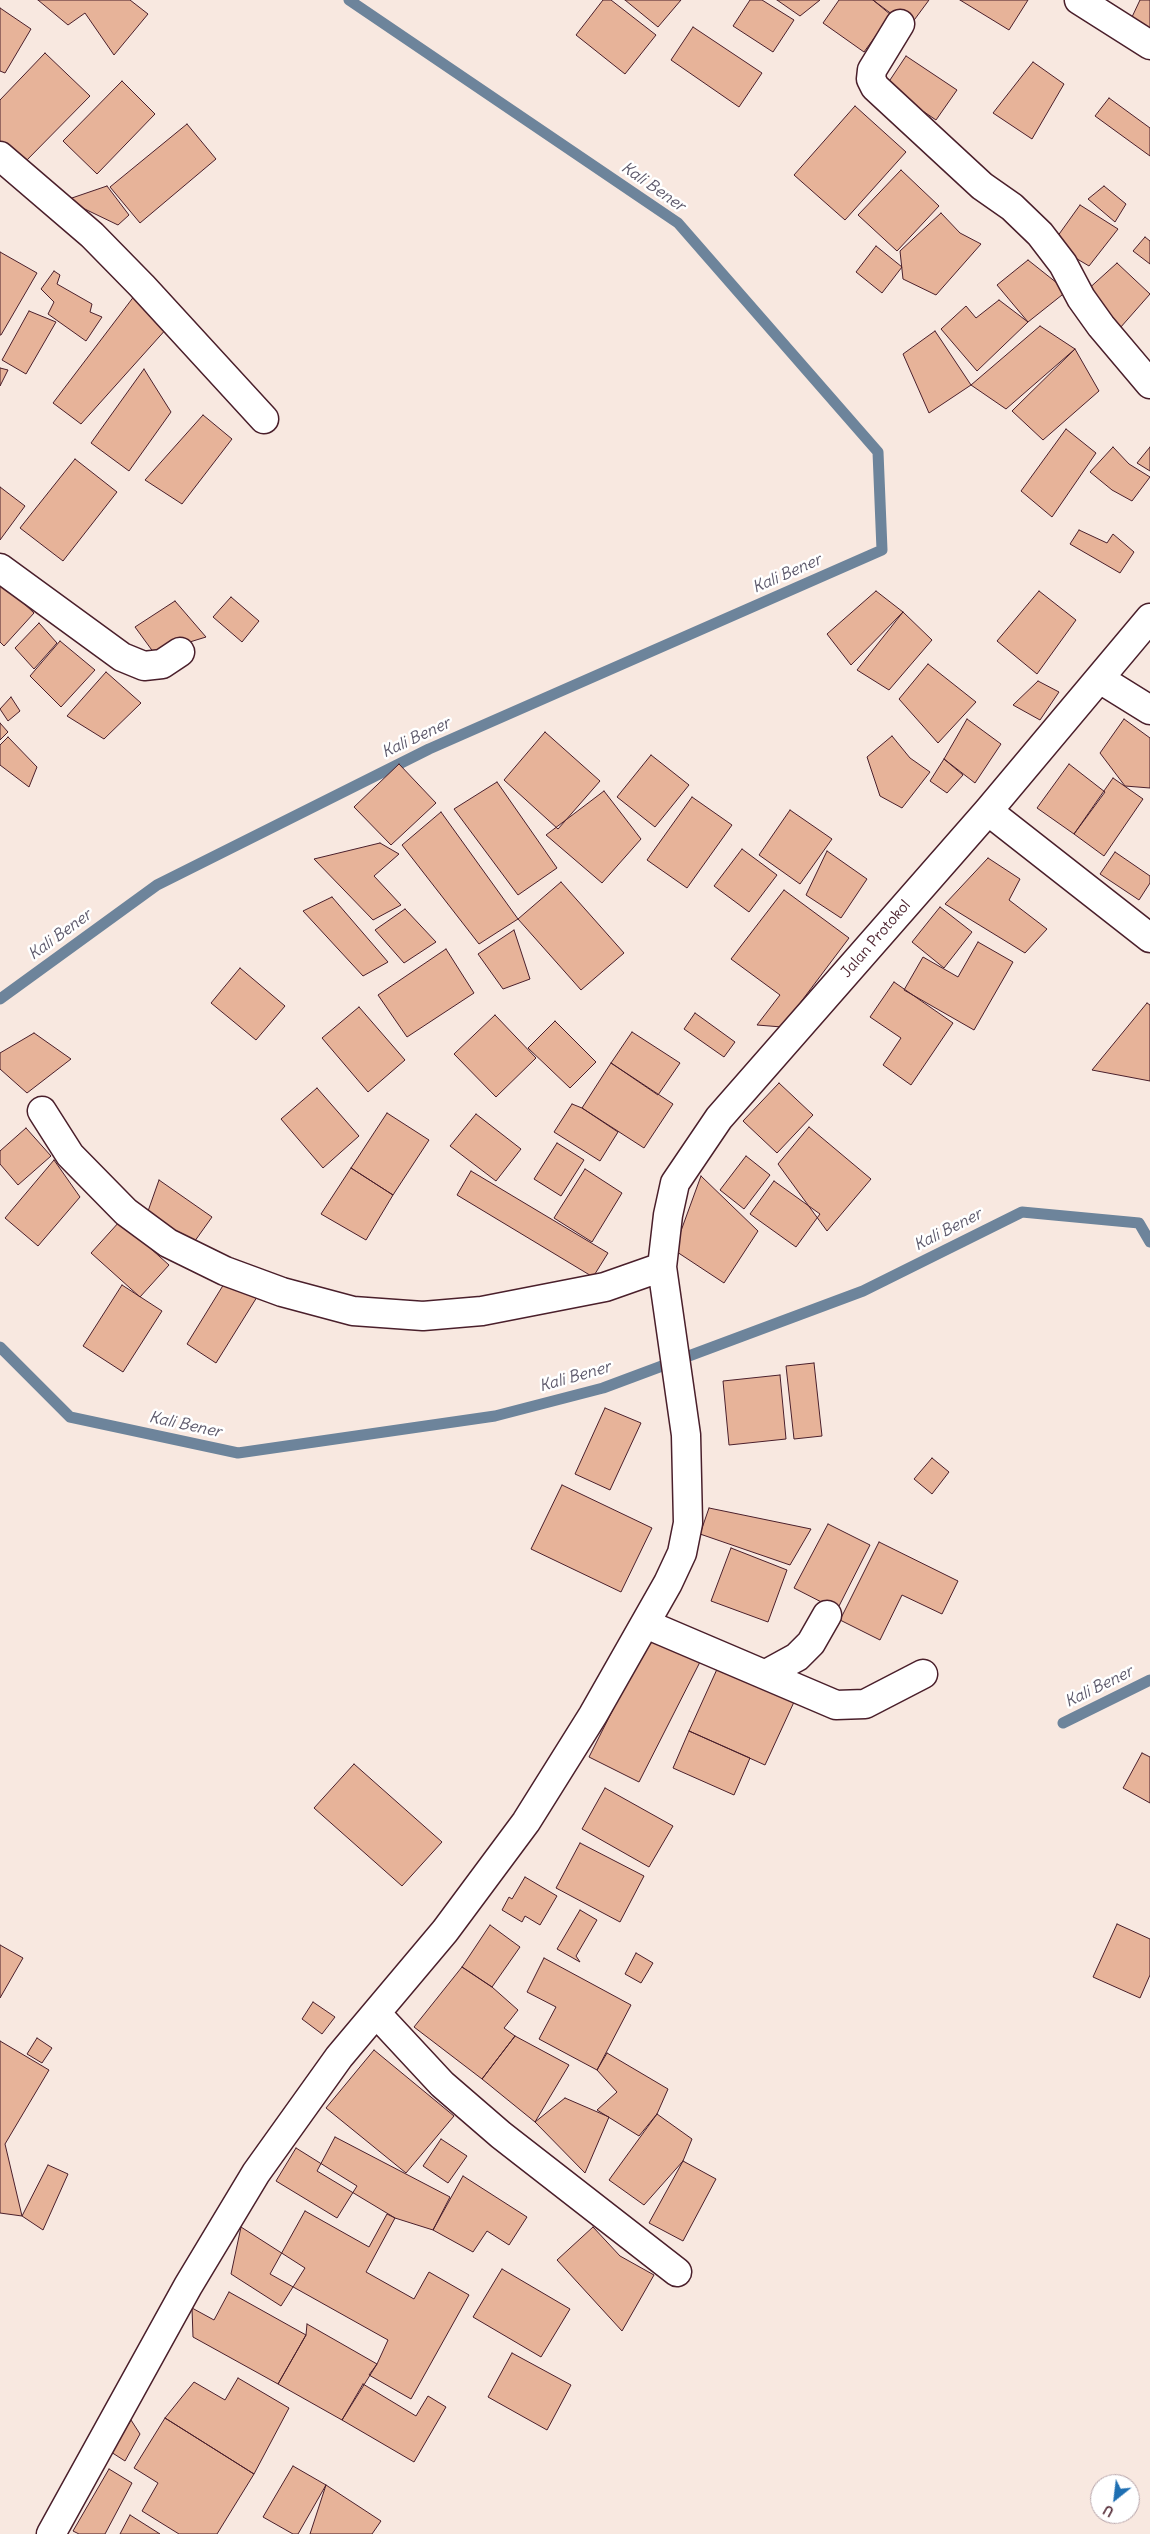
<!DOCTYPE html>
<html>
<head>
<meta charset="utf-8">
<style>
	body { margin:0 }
	#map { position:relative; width:1150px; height:2534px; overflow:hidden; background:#f8e8e0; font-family:Delius,sans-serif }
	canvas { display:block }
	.north { position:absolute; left:1090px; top:2474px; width:50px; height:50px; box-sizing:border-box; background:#fff; border:1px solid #b7a5aa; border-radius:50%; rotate:209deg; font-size:14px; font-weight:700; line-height:20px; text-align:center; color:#4a1f2b }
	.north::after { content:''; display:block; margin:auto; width:18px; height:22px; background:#1f6fb2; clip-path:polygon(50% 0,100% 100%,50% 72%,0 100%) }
</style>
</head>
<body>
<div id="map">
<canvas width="1150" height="2534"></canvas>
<div class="north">U</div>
</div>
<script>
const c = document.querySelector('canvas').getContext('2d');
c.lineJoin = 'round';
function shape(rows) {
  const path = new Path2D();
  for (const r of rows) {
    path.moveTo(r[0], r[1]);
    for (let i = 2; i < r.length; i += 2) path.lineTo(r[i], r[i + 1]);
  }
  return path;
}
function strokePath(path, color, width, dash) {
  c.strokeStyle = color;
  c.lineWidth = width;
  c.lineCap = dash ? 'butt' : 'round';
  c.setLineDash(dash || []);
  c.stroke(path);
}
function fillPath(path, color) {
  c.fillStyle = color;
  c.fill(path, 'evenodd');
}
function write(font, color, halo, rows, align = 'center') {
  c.font = font + ' Delius,sans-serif';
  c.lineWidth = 5;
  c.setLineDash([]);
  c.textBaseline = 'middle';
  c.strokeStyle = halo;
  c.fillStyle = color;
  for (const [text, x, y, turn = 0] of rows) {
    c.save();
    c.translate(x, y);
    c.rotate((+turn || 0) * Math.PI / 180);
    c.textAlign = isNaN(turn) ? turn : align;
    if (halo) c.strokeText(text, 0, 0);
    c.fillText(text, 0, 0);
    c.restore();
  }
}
const stream = shape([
	[0,999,157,885,429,749,882,550,878,452,678,223,349,0],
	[0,1347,70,1417,238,1453,495,1416,603,1388,863,1291,1022,1212,1139,1223,1150,1242],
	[1063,1723,1150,1680]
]);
const building = shape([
	[38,0,130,0,148,14,114,55,85,13,68,25,38,0],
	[603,0,611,0,656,35,625,74,576,35,603,0],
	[625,0,681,0,658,27,625,0],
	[750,0,762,0,794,20,773,52,733,26,750,0],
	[777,0,820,0,800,16,777,0],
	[839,0,873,0,891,15,864,52,823,23,839,0],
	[873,0,929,0,909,27,873,0],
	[960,0,1028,0,1009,30,960,0],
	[1140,0,1150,0,1150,29,1132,17,1140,0],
	[0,8,31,29,5,73,0,71,0,8],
	[693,27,762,73,739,107,671,60,693,27],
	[45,53,90,96,23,164,0,151,0,100,45,53],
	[906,56,957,90,936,120,886,86,906,56],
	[1033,62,1064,84,1032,139,993,113,1033,62],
	[122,81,155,114,97,174,63,141,122,81],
	[1109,98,1150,128,1150,156,1095,116,1109,98],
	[855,106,906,152,845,220,794,175,855,106],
	[187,124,216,159,140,223,110,187,187,124],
	[901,170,939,206,897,251,858,215,901,170],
	[107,186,129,215,118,225,66,200,107,186],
	[1104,186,1126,204,1115,222,1088,199,1104,186],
	[1080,205,1118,229,1089,266,1052,244,1080,205],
	[941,213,960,233,981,244,936,295,903,279,900,251,941,213],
	[1145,237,1150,241,1150,264,1133,251,1145,237],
	[876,246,902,267,882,293,856,272,876,246],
	[0,252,37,273,1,335,0,335,0,252],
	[1028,260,1067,291,1028,322,997,285,1028,260],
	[1117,263,1150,294,1120,328,1085,292,1117,263],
	[54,271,60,275,57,284,92,304,90,312,102,317,86,341,48,314,54,302,41,289,54,271],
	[135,295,168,327,81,424,53,403,135,295],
	[999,300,1028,322,977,371,941,329,966,306,976,318,999,300],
	[29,311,56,322,26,374,2,360,29,311],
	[1040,326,1075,349,1006,409,971,385,1040,326],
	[935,331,971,385,929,413,903,354,935,331],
	[1075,349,1099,391,1043,440,1012,411,1075,349],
	[0,368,8,370,0,386,0,368],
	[144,369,171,412,129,471,91,443,144,369],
	[203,415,232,439,182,504,145,480,203,415],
	[1066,429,1096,453,1052,517,1021,491,1066,429],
	[1113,447,1129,464,1150,477,1132,501,1112,490,1090,472,1113,447],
	[1150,447,1150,471,1137,463,1150,447],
	[75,459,117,492,63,561,20,528,75,459],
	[0,487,25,506,0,540,0,487],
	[1079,530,1107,543,1113,534,1134,552,1120,573,1070,544,1079,530],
	[0,581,34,613,4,646,0,642,0,581],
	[876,591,903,612,851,665,827,634,876,591],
	[1039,591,1076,620,1037,674,997,641,1039,591],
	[231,597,259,621,242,642,213,617,231,597],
	[175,601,206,637,154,653,135,627,175,601],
	[903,612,932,640,889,690,857,670,903,612],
	[39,623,57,643,34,669,15,648,39,623],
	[60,641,95,670,61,707,30,676,60,641],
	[928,664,976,702,938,743,899,699,928,664],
	[106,672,141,703,104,739,67,716,106,672],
	[1038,681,1059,692,1040,720,1013,705,1038,681],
	[11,697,20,711,8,721,0,709,11,697],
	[967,719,1001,744,975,783,944,759,967,719],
	[1124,719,1150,738,1150,788,1125,786,1100,753,1124,719],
	[0,723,8,732,0,740,0,723],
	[545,732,600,781,558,829,504,780,545,732],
	[892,736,910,758,930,772,902,808,880,796,867,757,892,736],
	[8,737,37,767,29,787,0,765,0,745,8,737],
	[651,755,689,785,655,827,617,797,651,755],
	[944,759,963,775,947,793,930,781,944,759],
	[399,764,436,803,391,845,354,807,399,764],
	[1069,764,1105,792,1074,834,1037,808,1069,764],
	[1113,778,1143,799,1104,856,1074,834,1113,778],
	[497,782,557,868,518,895,454,809,497,782],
	[604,791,641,839,602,883,546,835,604,791],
	[692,797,732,825,687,888,647,860,692,797],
	[790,810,832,839,800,884,759,855,790,810],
	[441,812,518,919,479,944,402,845,441,812],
	[380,843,399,854,374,876,401,905,373,920,314,859,380,843],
	[742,849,777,875,749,912,714,886,742,849],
	[827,851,867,879,841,918,806,895,827,851],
	[1115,852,1150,876,1150,883,1139,900,1100,874,1115,852],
	[988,858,1020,879,1009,900,1047,929,1025,953,945,904,988,858],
	[561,882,624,953,581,990,518,919,561,882],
	[784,890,849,938,782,1027,757,1025,780,995,731,959,784,890],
	[332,897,388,962,363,976,303,911,332,897],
	[940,907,972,932,944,968,912,942,940,907],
	[405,909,436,942,404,963,375,930,405,909],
	[514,930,530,979,503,989,478,954,514,930],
	[978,942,1013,962,974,1030,904,990,923,957,958,977,978,942],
	[446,949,474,993,407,1037,378,995,446,949],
	[240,968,285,1006,256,1040,211,1003,240,968],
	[894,982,953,1023,911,1085,883,1065,901,1038,870,1017,894,982],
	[1147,1003,1150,1005,1150,1081,1092,1070,1147,1003],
	[359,1007,405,1060,368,1092,322,1038,359,1007],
	[695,1013,735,1042,724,1057,684,1029,695,1013],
	[495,1015,536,1058,496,1097,454,1054,495,1015],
	[555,1021,596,1062,570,1088,528,1048,555,1021],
	[632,1032,680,1063,658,1095,611,1063,632,1032],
	[34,1033,71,1059,27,1093,0,1069,0,1053,34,1033],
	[611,1063,673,1104,644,1148,582,1108,611,1063],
	[779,1083,813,1115,777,1153,743,1121,779,1083],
	[317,1088,359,1136,323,1168,281,1119,317,1088],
	[572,1104,582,1108,618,1132,600,1161,554,1132,572,1104],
	[387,1113,429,1140,393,1195,351,1168,387,1113],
	[476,1114,521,1149,496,1181,450,1146,476,1114],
	[809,1127,871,1179,827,1231,778,1164,809,1127],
	[26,1128,51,1156,18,1185,0,1164,0,1151,26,1128],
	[557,1143,584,1160,561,1196,534,1179,557,1143],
	[746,1156,770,1175,744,1209,720,1190,746,1156],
	[54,1160,80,1197,38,1246,5,1218,54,1160],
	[351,1168,393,1195,366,1240,321,1214,351,1168],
	[585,1169,622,1193,592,1242,554,1218,585,1169],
	[471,1171,608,1253,593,1277,457,1195,471,1171],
	[701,1176,758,1231,724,1283,674,1250,701,1176],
	[159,1180,212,1217,192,1245,147,1214,159,1180],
	[774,1181,820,1214,796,1247,750,1214,774,1181],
	[120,1221,169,1265,140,1297,91,1253,120,1221],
	[227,1279,257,1297,216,1363,187,1344,227,1279],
	[122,1285,162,1311,123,1372,83,1346,122,1285],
	[814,1363,822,1436,794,1439,786,1366,814,1363],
	[780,1375,786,1439,729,1445,723,1381,780,1375],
	[605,1408,641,1423,610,1490,575,1474,605,1408],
	[932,1458,949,1472,932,1494,914,1479,932,1458],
	[562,1485,652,1528,621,1592,531,1549,562,1485],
	[709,1508,811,1529,790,1565,700,1534,709,1508],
	[828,1524,870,1545,837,1610,794,1588,828,1524],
	[879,1542,958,1581,942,1614,902,1595,880,1640,840,1620,879,1542],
	[731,1548,787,1570,768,1622,711,1601,731,1548],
	[650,1636,700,1662,639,1782,589,1757,650,1636],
	[718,1667,794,1702,765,1765,689,1731,718,1667],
	[689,1731,750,1758,734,1795,673,1768,689,1731],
	[1142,1753,1150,1757,1150,1803,1123,1788,1142,1753],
	[354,1764,442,1842,402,1886,314,1808,354,1764],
	[605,1788,673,1826,649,1867,582,1829,605,1788],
	[580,1843,644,1876,620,1922,556,1888,580,1843],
	[525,1877,557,1896,540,1925,525,1916,522,1922,502,1910,509,1897,512,1899,525,1877],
	[580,1910,597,1920,576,1956,580,1962,557,1949,580,1910],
	[1117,1924,1150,1939,1150,1975,1140,1998,1093,1977,1117,1924],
	[490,1925,520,1947,492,1987,462,1967,490,1925],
	[0,1945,23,1958,0,1998,0,1945],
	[636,1953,653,1963,641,1983,625,1974,636,1953],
	[544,1958,631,2005,597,2070,539,2039,556,2007,527,1992,544,1958],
	[462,1967,492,1987,518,2010,504,2028,515,2036,482,2079,414,2027,462,1967],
	[313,2002,335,2017,322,2034,302,2019,313,2002],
	[515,2036,569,2065,535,2122,482,2079,515,2036],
	[37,2038,52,2048,42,2063,27,2054,37,2038],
	[0,2041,49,2070,5,2144,22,2216,0,2213,0,2041],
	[374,2050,454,2116,406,2173,326,2108,374,2050],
	[607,2053,668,2089,657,2114,639,2136,597,2110,617,2092,597,2070,607,2053],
	[565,2098,609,2117,585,2173,535,2122,565,2098],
	[657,2114,692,2139,683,2161,644,2205,609,2180,657,2114],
	[335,2137,450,2197,433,2230,395,2218,317,2171,335,2137],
	[441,2139,467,2156,448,2183,423,2166,441,2139],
	[296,2148,357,2186,337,2218,276,2181,296,2148],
	[683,2161,716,2179,683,2241,649,2223,683,2161],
	[48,2165,68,2174,43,2230,22,2216,48,2165],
	[463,2176,527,2217,509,2245,487,2231,473,2252,433,2230,463,2176],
	[305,2211,369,2247,387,2214,395,2218,366,2272,414,2299,429,2272,469,2295,411,2399,369,2375,377,2364,388,2340,270,2274,305,2211],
	[241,2227,305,2268,281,2306,231,2274,241,2227],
	[593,2227,620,2256,654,2275,622,2331,557,2260,593,2227],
	[502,2269,570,2309,541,2357,473,2317,502,2269],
	[229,2292,306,2335,278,2384,193,2337,192,2308,214,2320,229,2292],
	[307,2324,377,2364,342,2420,278,2384,306,2335,307,2324],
	[512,2353,571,2385,547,2430,488,2397,512,2353],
	[238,2378,289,2408,254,2474,165,2418,194,2382,225,2400,238,2378],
	[363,2384,416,2416,428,2396,446,2407,414,2462,342,2420,363,2384],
	[165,2418,254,2474,217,2534,179,2534,142,2511,158,2483,134,2468,165,2418],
	[131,2420,140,2434,125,2461,111,2452,131,2420],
	[293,2466,326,2485,298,2534,293,2534,263,2517,293,2466],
	[109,2469,132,2483,105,2534,79,2534,73,2531,109,2469],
	[326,2485,381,2521,372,2534,310,2534,326,2485],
	[130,2515,160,2534,120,2534,130,2515]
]);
const minor = shape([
	[1079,0,1150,45],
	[900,24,872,70,871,79,875,87,982,186,1012,207,1040,234,1063,264,1081,298,1101,326,1150,384],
	[0,156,92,235,142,286,264,419],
	[0,568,122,657,144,666,162,664,180,652],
	[1100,679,1150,710],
	[988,811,1150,938],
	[42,1111,70,1155,126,1212,168,1243,225,1271,282,1292,353,1311,423,1316,482,1311,605,1287,662,1267],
	[646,1624,836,1705,865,1704,923,1674],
	[766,1674,797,1657,811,1643,827,1615],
	[376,2013,442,2084,501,2135,677,2272],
	[51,2534,188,2286,256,2173,339,2057,445,1931,526,1822,593,1715,668,1583,682,1553,688,1523,686,1435,662,1267,668,1215,675,1183,719,1118,988,811,1150,618]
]);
const streetNames = [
	["Jalan Protokol",876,939,-49]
];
const waterNames = [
	["Kali Bener",653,187,35],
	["Kali Bener",787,574,-24],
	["Kali Bener",416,738,-25],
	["Kali Bener",60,935,-36],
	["Kali Bener",948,1230,-27],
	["Kali Bener",575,1377,-16],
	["Kali Bener",185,1425,12],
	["Kali Bener",1099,1687,-26]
];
strokePath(stream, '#6d849b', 11);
fillPath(building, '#e7b399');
strokePath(building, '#4a1f2b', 1);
strokePath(minor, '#4a1f2b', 31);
strokePath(minor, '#fff', 28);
write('15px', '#4a1f2b', '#fff', streetNames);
write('italic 16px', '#5e5a6c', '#fff', waterNames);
</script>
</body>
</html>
